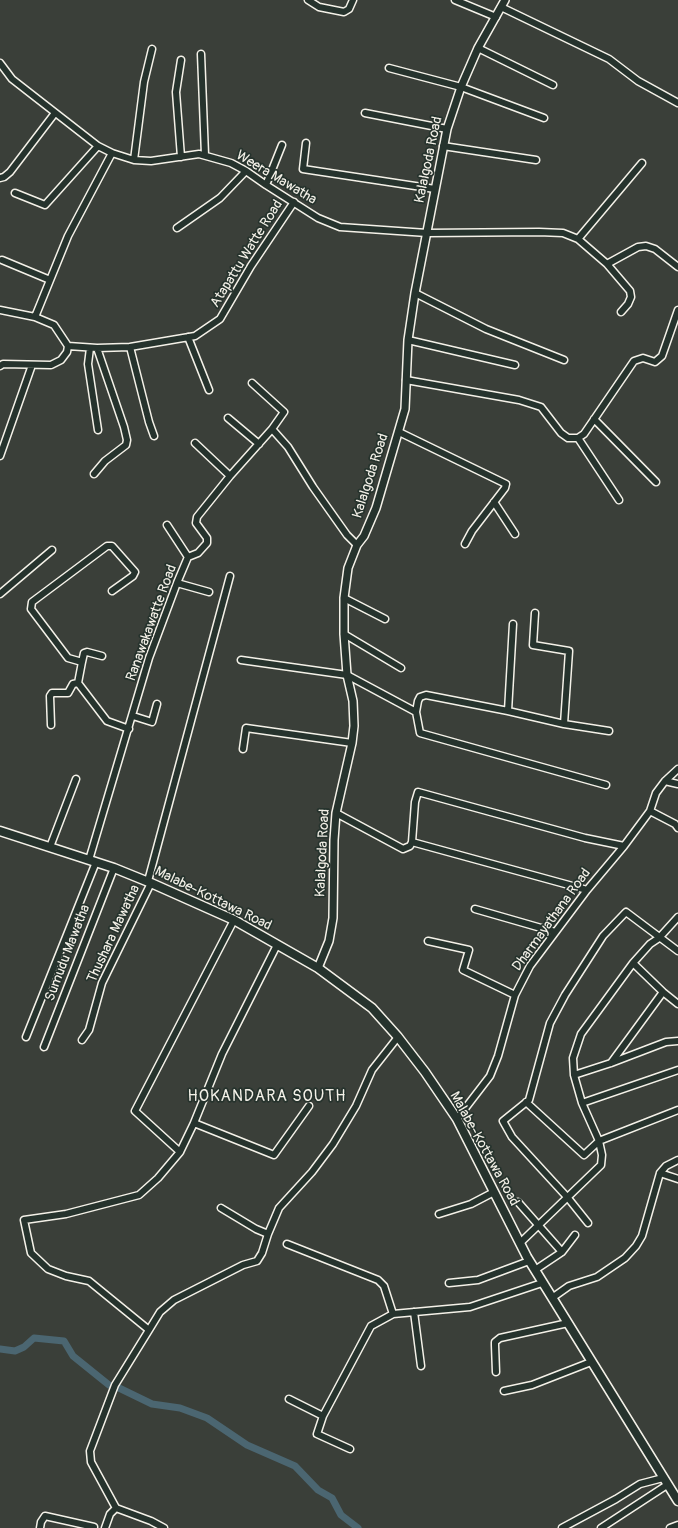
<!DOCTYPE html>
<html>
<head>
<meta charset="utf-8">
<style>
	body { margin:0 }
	canvas { display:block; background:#3a3f39 }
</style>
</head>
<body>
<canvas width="678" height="1528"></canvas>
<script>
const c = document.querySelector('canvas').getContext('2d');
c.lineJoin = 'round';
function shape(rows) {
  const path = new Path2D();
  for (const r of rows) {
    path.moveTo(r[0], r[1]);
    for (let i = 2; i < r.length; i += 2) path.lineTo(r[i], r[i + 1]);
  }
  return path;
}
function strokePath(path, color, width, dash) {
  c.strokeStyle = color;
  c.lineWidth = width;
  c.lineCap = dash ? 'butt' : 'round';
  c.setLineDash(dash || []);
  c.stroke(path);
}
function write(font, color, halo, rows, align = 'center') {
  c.font = font + ' Pangolin,sans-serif';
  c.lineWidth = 3.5;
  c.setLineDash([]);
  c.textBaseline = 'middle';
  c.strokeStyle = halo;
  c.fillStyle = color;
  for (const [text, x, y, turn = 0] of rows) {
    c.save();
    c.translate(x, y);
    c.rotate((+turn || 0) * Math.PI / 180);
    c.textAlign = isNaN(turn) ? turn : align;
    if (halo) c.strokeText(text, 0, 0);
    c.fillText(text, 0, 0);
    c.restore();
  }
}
const canal = shape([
	[0,1349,15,1351,24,1347,34,1338,64,1341,73,1356,109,1385],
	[119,1388,152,1404,180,1408,207,1418,247,1445,295,1466,318,1490,332,1498,341,1515,358,1528]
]);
const minor = shape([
	[308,0,319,7,344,12,349,9,353,0],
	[455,0,496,17],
	[501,7,609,59,638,81,678,103],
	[478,48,553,85],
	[201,54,205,155],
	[181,60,176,92,181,157],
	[0,63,12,79,98,146,112,153,134,160,151,161,199,154,231,163,246,171,266,185,318,218,340,227,427,233,539,232,563,233,578,239,607,264,630,291,631,297,628,304,621,312],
	[389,68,461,87,544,118],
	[365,113,447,129],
	[306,143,303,169,435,189],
	[443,146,536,160],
	[134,160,144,82,152,49],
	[0,178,4,177,10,172,55,113],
	[266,185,282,145],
	[15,193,45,205,98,146],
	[177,228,220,198,246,171],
	[578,239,642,163],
	[2,260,50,280],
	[607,264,638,247,646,246,655,249,678,267],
	[415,293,486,329,564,360],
	[0,310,35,317,54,325,68,346,97,348,130,347,195,336,220,319,251,266,294,202],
	[35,317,68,236,112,153],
	[188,337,209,390],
	[408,340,515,365],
	[130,347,149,422,154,436],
	[90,348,88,364,98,430],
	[0,366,3,364,51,365,61,360,67,352,68,346],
	[406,380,519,400,541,407,561,433,568,438,578,438,584,434,634,361,643,358,655,362,662,356,678,310],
	[252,383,284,412,272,429],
	[228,418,259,444],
	[594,419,656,482],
	[399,432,506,484,505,488,472,531,465,544],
	[578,438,619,500],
	[195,443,230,476],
	[0,456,32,365],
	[94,474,105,461,126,445,127,440,124,427,97,348],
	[494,502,515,534],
	[167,525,188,557],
	[177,583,209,592],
	[112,591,133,576,135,572,112,546,107,546,32,602,31,609,68,658,82,662,78,683,107,721,129,729],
	[0,594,52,550],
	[344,598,385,619],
	[535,613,533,645,569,651,564,724],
	[344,634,401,668],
	[241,660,347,675,416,712],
	[82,662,84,653,87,652,102,656],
	[508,711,513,624],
	[133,716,152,722,157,704],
	[51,725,50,696,52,693,68,693,73,684,78,683],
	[243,749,246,728,352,743],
	[665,781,678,784],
	[606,785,420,733,416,712,418,701,420,697,426,695,508,711,564,724,609,731],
	[650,811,675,824,678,828],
	[336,813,403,849,410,846,412,842,415,802,418,792,585,838,624,846],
	[412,842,587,890],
	[50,847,76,779],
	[89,860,149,658,177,583,188,557,198,553,207,543,207,538,196,523,197,517,230,476,272,429,288,447,313,487,347,535,357,545],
	[148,881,230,576],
	[475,909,555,932],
	[428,941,469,950,463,970,515,995],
	[277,945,222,1054,194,1123,274,1155,309,1106],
	[633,963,663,992,678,1004],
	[26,1037,96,862],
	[82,1040,89,1030,102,983,151,883],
	[44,1047,114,868],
	[611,1063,663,992],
	[574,1075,611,1063,666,1042,678,1041],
	[526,1102,584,1155,599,1141,678,1110],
	[582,1103,678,1070],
	[457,1119,490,1076,498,1056,515,995,530,966,587,890,624,846,650,811,656,793,665,781,678,769],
	[180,1152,194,1123],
	[660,1173,666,1166,678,1160],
	[518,1202,562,1252],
	[221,1208,256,1229,268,1234],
	[439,1214,471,1204,494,1192],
	[588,1223,568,1198,512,1137,503,1121,529,1100,550,1023,565,995,603,936,626,912,678,951],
	[520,1243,601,1165,602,1155,599,1141,582,1103,574,1075,573,1058,581,1034,633,963,650,944,659,938,678,917],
	[287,1244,378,1280,384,1286,393,1314],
	[535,1270,562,1252,575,1235],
	[449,1283,478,1280,529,1261],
	[552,1298,569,1286,597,1277,625,1258,636,1246,642,1236,660,1173,678,1179],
	[414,1312,421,1366],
	[149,1330,160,1312,174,1300,243,1265,257,1261,262,1253,268,1234,279,1208,312,1172,333,1144,356,1106,372,1070,398,1037],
	[496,1372,495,1345,495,1342,500,1338,568,1323],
	[504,1391,532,1385,591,1362],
	[289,1399,323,1416],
	[350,1449,317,1434,323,1416,371,1326,393,1314,470,1307,542,1283],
	[40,1528,41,1522,45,1516,94,1527],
	[105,1528,110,1514,116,1508],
	[164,1528,151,1521,116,1508,91,1462,90,1451,115,1385,149,1330,89,1281,66,1276,48,1269,31,1253,24,1220,66,1214,139,1195,158,1178,180,1152,135,1111,234,920],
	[562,1528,616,1499,640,1484,663,1478],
	[601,1528,667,1485],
	[670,1528,678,1525]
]);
const tertiary = shape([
	[318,968,329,941,333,918,334,840,336,813,352,743,354,726,353,701,347,675,344,634,344,598,348,568,357,545,364,536,376,508,405,409,408,340,415,293,447,129,461,87,478,48,505,0]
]);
const secondary = shape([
	[0,831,114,868,151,883,234,920,318,968,372,1008,398,1037,425,1072,457,1119,527,1257,678,1501]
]);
const streetNames = [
	["Kalalgoda Road",429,160,-78],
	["Weera Mawatha",276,178,31],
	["Atapattu Watte Road",247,254,-58],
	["Kalalgoda Road",371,476,-72],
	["Ranawakawatte Road",152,623,-70],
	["Kalalgoda Road",323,853,-87],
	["Malabe-Kottawa Road",213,899,26],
	["Dharmayathana Road",552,920,-54],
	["Thushara Mawatha",114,934,-65],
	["Sumudu Mawatha",68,953,-69],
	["Malabe-Kottawa Road",484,1149,61]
];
const quarterNames = [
	["HOKANDARA SOUTH",267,1097]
];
strokePath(canal, '#4b6671', 7);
strokePath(minor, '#f4f1e8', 9);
strokePath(tertiary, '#f4f1e8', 10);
strokePath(secondary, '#f4f1e8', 11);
strokePath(minor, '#26332d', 6);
strokePath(tertiary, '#26332d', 7);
strokePath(secondary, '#26332d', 8);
write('14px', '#f4f1e8', '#26332d', streetNames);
c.letterSpacing = '1px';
write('16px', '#f4f1e8', '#26332d', quarterNames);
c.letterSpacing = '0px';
</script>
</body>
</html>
